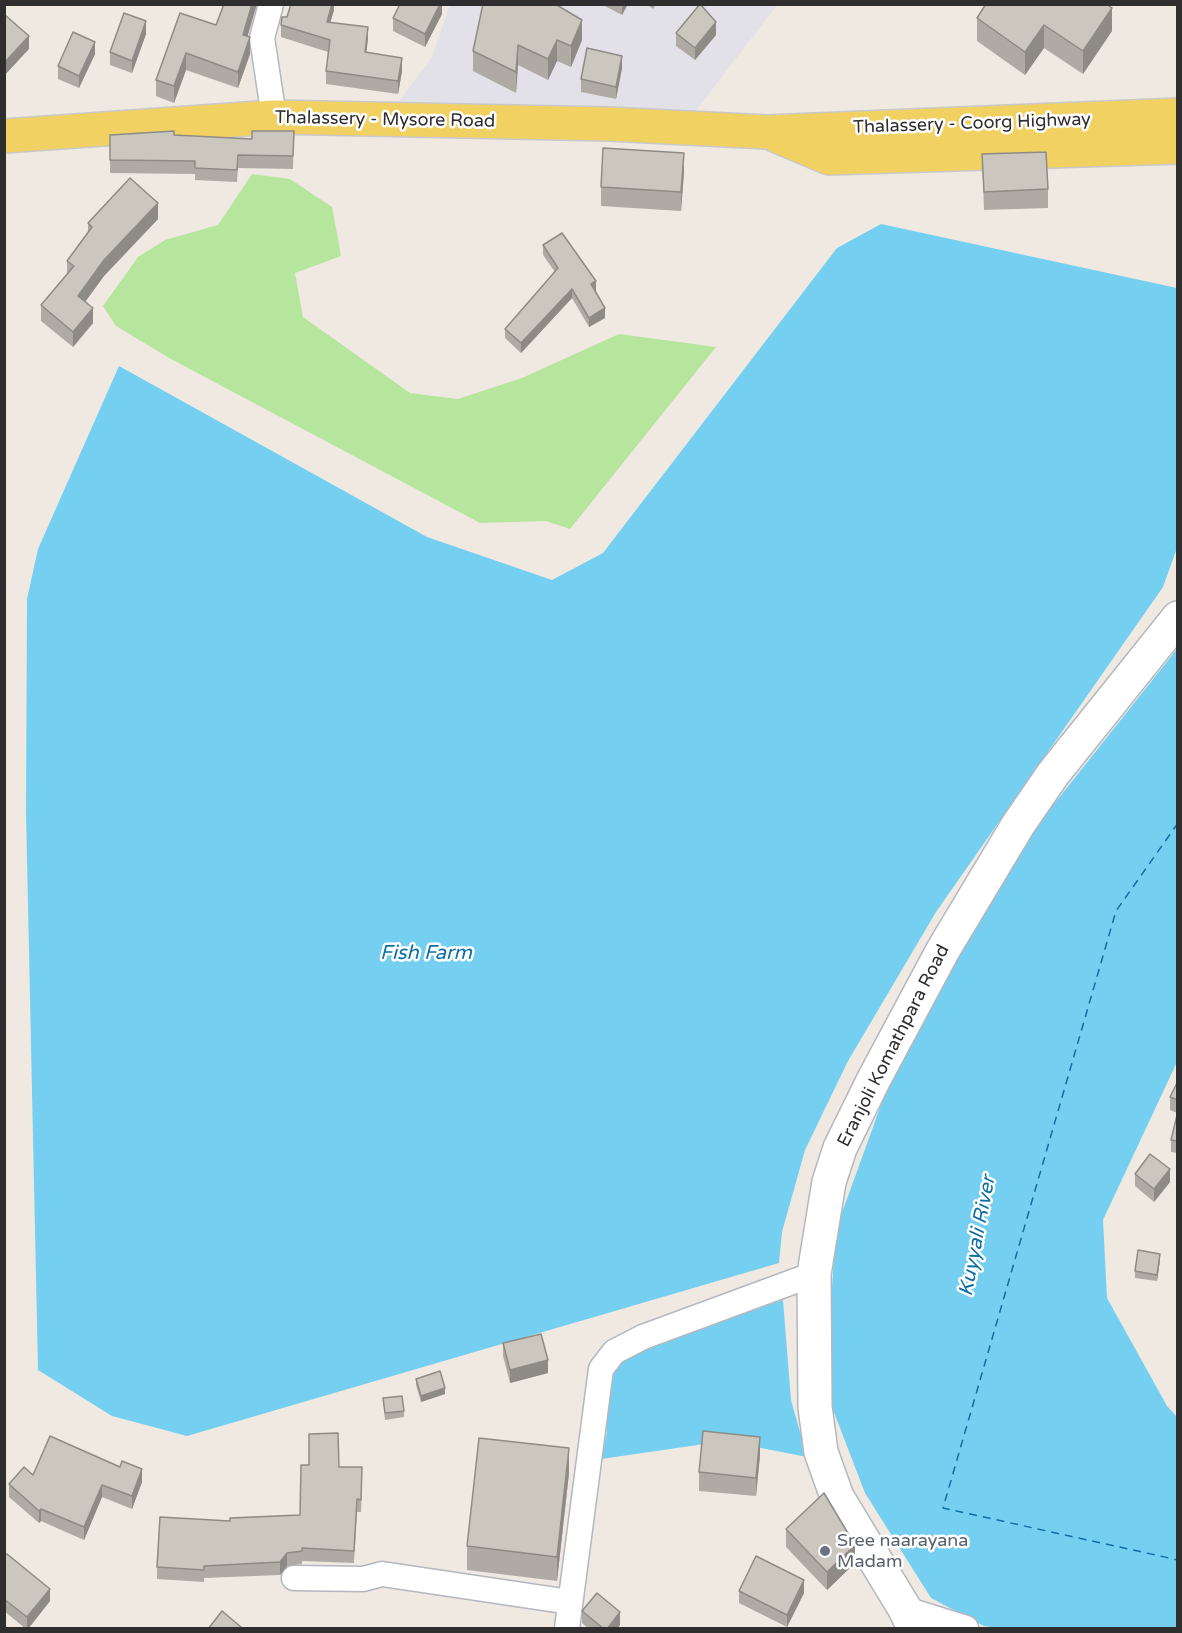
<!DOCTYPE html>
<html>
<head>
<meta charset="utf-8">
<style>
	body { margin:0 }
	#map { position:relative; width:1182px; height:1633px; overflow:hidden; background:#efe9e1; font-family:"Varela Round",sans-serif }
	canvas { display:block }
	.frame { position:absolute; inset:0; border:6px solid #2e2e2e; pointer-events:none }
</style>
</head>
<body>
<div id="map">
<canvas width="1182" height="1633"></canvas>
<div class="frame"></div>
</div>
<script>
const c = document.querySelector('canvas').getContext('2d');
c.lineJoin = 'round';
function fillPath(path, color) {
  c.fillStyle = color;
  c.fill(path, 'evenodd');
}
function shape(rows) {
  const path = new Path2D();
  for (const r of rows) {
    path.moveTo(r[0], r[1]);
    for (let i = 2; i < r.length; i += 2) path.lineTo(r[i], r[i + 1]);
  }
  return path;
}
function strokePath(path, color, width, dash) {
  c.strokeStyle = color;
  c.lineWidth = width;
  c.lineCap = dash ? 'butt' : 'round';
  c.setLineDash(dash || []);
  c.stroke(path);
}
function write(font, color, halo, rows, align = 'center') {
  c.font = font + ' "Varela Round",sans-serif';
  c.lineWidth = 5;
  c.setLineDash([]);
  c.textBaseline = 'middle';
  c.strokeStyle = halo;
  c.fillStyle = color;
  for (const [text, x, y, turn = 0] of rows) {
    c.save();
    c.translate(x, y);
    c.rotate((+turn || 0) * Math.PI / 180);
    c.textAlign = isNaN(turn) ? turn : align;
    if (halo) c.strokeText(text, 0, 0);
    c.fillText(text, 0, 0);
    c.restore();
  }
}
const industrial = shape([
	[450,5,777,5,695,112,393,109,432,57]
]);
const green = shape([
	[252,174,290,179,332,207,341,256,295,273,303,317,410,393,458,399,522,378,619,334,716,347,570,529,546,521,480,523,171,359,116,326,103,306,138,257,165,240,218,225]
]);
const water = shape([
	[881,224,1177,288,1177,548,1163,587,936,912,848,1061,805,1150,782,1232,779,1263,187,1436,112,1416,38,1370,26,812,27,599,38,549,119,366,427,537,552,580,603,553,837,248],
	[1177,649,1177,1062,1103,1220,1107,1298,1167,1406,1177,1417,1177,1628,998,1628,984,1626,931,1598,865,1493,825,1389,836,1229,897,1061,1008,862],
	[783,1300,791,1400,807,1457,725,1441,601,1459,607,1432,606,1395,617,1360,676,1336]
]);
const ferry = shape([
	[1178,823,1116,911,943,1508,1178,1560]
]);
const minor = shape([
	[271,4,262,38,274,117],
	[294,1578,363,1579,382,1574,570,1602],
	[905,1609,966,1628],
	[567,1628,601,1369,614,1352,643,1337,814,1274]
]);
const secondary = shape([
	[914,1628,905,1609,837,1497,821,1452,815,1407,814,1274,829,1182,840,1148,874,1079,943,950,1018,825,1053,774,1178,618]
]);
const primary = shape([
	[4,136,274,117,609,124,767,132,1178,115],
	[777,136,829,158,1178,147]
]);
const wall = shape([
	[334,4,334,10,330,22,368,39,366,52,402,71,398,94,326,84,326,71,328,52,281,37,281,25,287,17],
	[442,4,442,14,425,47,393,31,393,18],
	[555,4,582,40,571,67,557,61,548,80,518,65,516,93,473,71,473,51],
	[601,4,628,4,622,15],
	[646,4,656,4,653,9],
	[180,13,247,36,250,54,238,88,186,70,174,103,156,96,156,80],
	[977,18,1112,31,1083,74,1044,48,1025,75,977,41],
	[676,33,716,35,695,60,676,46],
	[146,34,132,73,110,65,110,52],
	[95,54,79,88,58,79,58,66],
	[622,68,616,99,581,92,581,79],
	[294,131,293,169,238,168,237,182,195,180,195,174,110,173,110,135,174,135,252,139],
	[982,154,1048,189,1048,208,984,210],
	[684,172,681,211,601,206,601,187],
	[158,219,104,276,86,301,93,323,73,347,41,321,41,305,67,275,67,261,88,233,88,223],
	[543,245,596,291,595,291,605,318,589,327,572,298,521,353,505,338,505,329,555,272,543,255],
	[1178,1081,1178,1153,1171,1152,1171,1140,1177,1113,1170,1110,1170,1097],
	[1135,1174,1170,1182,1154,1202,1135,1186],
	[1160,1260,1157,1281,1135,1278,1135,1271],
	[503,1343,548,1373,510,1383,503,1356],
	[416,1379,445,1394,421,1402,416,1385],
	[383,1398,404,1411,404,1417,385,1420],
	[760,1455,756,1496,699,1491,699,1472],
	[339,1467,362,1467,361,1512,357,1512,354,1563,302,1561,302,1564,287,1566,280,1575,204,1578,204,1582,157,1579,157,1567,230,1521,300,1515],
	[569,1473,557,1581,467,1570,467,1546],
	[33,1475,142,1482,132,1509,102,1497,84,1540,41,1521,39,1523,9,1497,9,1484],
	[786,1529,855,1563,827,1590,786,1547],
	[4,1556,50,1601,28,1629,26,1629,4,1611],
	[739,1591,804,1593,787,1627,739,1603],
	[582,1611,620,1625,617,1629,589,1629,582,1623]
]);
const shadedWall = shape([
	[252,4,257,4,243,52,243,35],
	[332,4,334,4,334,10,327,34,327,22],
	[440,4,442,4,442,14,425,47,425,34],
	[622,4,628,4,622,15],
	[1112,8,1112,31,1083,74,1083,51],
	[582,20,582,40,571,67,571,46],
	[146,21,146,34,132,73,132,61],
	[716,22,716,35,695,60,695,48],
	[1044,25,1044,48,1025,75,1025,52],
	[368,27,368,39,365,64,365,52],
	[29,36,29,49,4,76,4,63],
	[250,37,250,54,238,88,238,72],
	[557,40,557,61,548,80,548,59],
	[95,42,95,54,79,88,79,76],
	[518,45,518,65,516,93,516,72],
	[186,53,186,70,174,103,174,86],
	[622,56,622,68,616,99,616,87],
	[402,58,402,71,398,94,398,81],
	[684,153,684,172,681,211,681,192],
	[158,203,158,219,104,276,78,311,78,296,104,260],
	[596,281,596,291,591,294,591,284],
	[572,289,572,298,521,353,521,343],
	[93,308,93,323,73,347,73,332],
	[605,308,605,318,589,327,589,318],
	[1170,1169,1170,1182,1154,1202,1154,1189],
	[1160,1254,1160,1260,1157,1281,1157,1275],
	[548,1360,548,1373,510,1383,510,1370],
	[445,1388,445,1394,421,1402,421,1396],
	[760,1437,760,1455,756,1496,756,1478],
	[569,1448,569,1473,557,1581,557,1557],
	[142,1469,142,1482,132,1509,132,1496],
	[102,1485,102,1497,84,1540,84,1527],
	[41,1509,41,1521,39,1523,39,1511],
	[855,1545,855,1563,827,1590,827,1572],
	[287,1553,287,1566,280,1575,280,1562],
	[804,1580,804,1593,787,1627,787,1615],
	[50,1589,50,1601,28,1629,27,1629,27,1617],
	[620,1612,620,1625,617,1629,607,1629]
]);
const building = shape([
	[224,4,252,4,243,35,250,37,238,72,186,53,174,86,156,80,180,13,216,25,224,4],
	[291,4,332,4,327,22,368,27,365,52,402,58,398,81,326,71,330,40,281,25,282,17,287,17,291,4],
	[400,4,440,4,425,34,393,18,400,4],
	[483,4,555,4,582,20,571,46,557,40,548,59,518,45,516,72,473,51,483,4],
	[700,4,716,22,695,48,676,33,700,4],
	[986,4,1107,4,1112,8,1083,51,1044,25,1025,52,977,18,986,4],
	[124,13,146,21,132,61,110,52,124,13],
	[4,15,5,15,29,36,4,63,4,15],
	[73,32,95,42,79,76,58,66,73,32],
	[587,48,622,56,616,87,581,79,587,48],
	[174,131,174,135,252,139,252,131,294,131,293,156,238,155,237,170,195,168,195,161,110,160,110,135,174,131],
	[603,148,684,153,681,192,601,187,603,148],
	[1046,152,1048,189,984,192,982,154,1046,152],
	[130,178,158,203,104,260,78,296,93,308,73,332,41,305,74,266,67,261,92,227,88,223,130,178],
	[562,233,596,281,591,284,605,308,589,318,572,289,521,343,505,329,558,268,543,245,562,233],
	[1178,1081,1178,1100,1170,1097,1178,1081],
	[1178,1111,1178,1141,1171,1140,1178,1111],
	[1150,1154,1170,1169,1154,1189,1135,1174,1150,1154],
	[1138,1250,1160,1254,1157,1275,1135,1271,1138,1250],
	[541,1334,548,1360,510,1370,503,1343,541,1334],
	[440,1371,445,1388,421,1396,416,1379,440,1371],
	[402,1396,404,1411,385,1413,383,1398,402,1396],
	[703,1431,760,1437,756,1478,699,1472,703,1431],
	[338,1433,339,1467,362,1467,361,1500,357,1499,354,1551,302,1548,302,1551,287,1553,280,1562,204,1566,204,1570,157,1567,160,1517,230,1521,230,1518,300,1515,301,1465,309,1465,309,1434,338,1433],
	[50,1436,120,1467,122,1461,142,1469,132,1496,102,1485,84,1527,41,1509,39,1511,9,1484,24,1467,33,1475,50,1436],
	[479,1438,569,1448,557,1557,467,1546,479,1438],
	[824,1493,855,1545,827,1572,786,1529,824,1493],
	[7,1554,50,1589,27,1617,4,1599,4,1556,7,1554],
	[756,1556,804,1580,787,1615,739,1591,756,1556],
	[597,1593,620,1612,607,1629,604,1629,582,1611,597,1593],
	[222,1611,241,1627,240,1629,208,1629,222,1611]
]);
const markers = [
	[825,1551,6,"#6b7280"]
];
const streetNames = [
	["Thalassery - Mysore Road",385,120,1],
	["Thalassery - Coorg Highway",972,124,-2],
	["Eranjoli Komathpara Road",894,1046,-63]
];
const worshipNames = [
	["Sree naarayana",837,1541],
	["Madam",837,1562]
];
const waterNames = [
	["Fish Farm",426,954],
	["Kuyyali River",978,1236,-79]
];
fillPath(industrial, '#e3e1e8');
fillPath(green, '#b6e59e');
fillPath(water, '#75cff0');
strokePath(ferry, '#0d6fa3', 1.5, [8, 6]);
strokePath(minor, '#b4b7c1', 27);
strokePath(secondary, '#b4b7c1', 36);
strokePath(primary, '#c9c9c9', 36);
strokePath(minor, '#fff', 24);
strokePath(secondary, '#fff', 33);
strokePath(primary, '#f2d163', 33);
fillPath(wall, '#afaba4');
fillPath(shadedWall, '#8e8b86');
fillPath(building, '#cbc7bf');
strokePath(building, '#8e8b86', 1.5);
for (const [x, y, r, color] of markers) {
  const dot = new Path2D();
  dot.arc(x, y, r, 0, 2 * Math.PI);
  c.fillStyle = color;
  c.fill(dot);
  strokePath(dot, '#fff', 2);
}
write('18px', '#2e2e2e', '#fff', streetNames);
write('18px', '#5b616d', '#fff', worshipNames, 'left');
write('italic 20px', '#0d6fa3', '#fff', waterNames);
</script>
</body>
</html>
